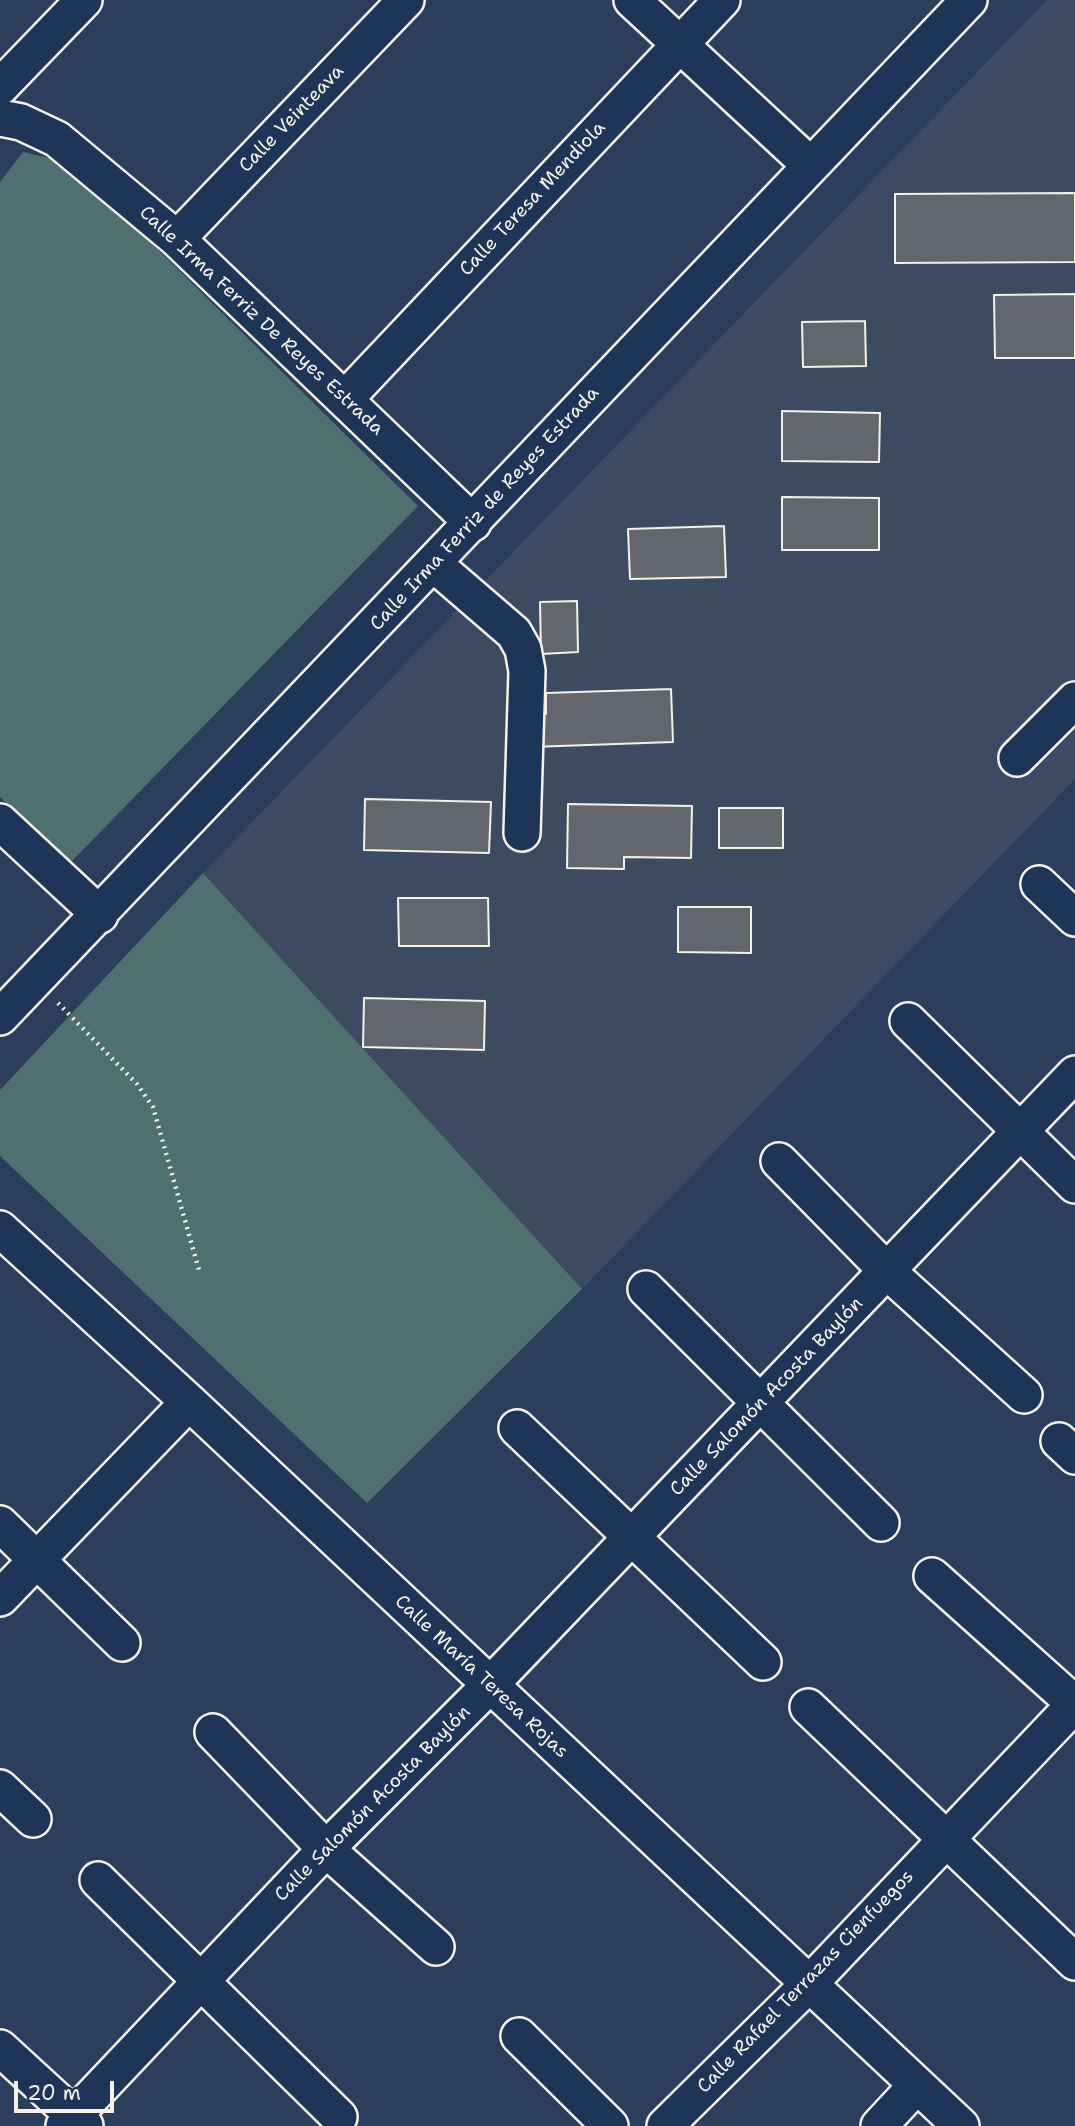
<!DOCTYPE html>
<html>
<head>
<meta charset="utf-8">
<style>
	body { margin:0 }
	#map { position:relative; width:1075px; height:2126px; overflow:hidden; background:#2b3f5c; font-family:"Shantell Sans",sans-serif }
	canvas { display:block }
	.scale { position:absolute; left:14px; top:2081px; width:100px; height:32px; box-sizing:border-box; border:4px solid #f4f1e8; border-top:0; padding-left:9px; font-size:21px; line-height:24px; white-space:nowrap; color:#f4f1e8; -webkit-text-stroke:5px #1d3557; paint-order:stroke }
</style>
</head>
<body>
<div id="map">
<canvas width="1075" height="2126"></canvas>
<div class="scale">20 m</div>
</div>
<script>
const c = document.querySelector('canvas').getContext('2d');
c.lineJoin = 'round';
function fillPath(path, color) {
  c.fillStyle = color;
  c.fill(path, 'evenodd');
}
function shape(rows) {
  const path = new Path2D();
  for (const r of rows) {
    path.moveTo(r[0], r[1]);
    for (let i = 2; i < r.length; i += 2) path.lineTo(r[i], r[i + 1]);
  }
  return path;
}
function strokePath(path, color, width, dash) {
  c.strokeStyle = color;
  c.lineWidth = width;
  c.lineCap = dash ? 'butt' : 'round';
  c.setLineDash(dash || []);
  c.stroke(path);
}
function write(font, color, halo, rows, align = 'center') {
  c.font = font + ' "Shantell Sans",sans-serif';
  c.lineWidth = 6;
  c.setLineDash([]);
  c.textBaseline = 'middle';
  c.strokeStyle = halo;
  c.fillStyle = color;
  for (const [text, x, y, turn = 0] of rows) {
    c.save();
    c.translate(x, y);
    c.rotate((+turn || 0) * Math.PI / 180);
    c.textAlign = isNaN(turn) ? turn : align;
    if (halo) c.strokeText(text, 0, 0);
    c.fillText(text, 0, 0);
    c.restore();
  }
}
const built = shape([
	[1047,0,1075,0,1075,779,582,1289,203,873]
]);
const green = shape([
	[23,152,70,163,418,506,72,861,44,840,0,797,0,182],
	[203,873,582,1289,367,1503,0,1156,0,1090]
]);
const building = shape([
	[1075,193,1075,262,895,263,895,194,1075,193],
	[1075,294,1075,358,995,358,994,295,1075,294],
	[865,321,866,366,803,367,802,322,865,321],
	[782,411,880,413,879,462,782,461,782,411],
	[782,497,879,498,879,550,782,550,782,497],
	[724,526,726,577,630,579,628,529,724,526],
	[577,601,578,652,541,654,540,602,577,601],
	[671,689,673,742,531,747,530,714,546,714,546,693,671,689],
	[365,799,491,802,489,853,364,850,365,799],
	[568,804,692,806,691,858,624,857,624,869,567,868,568,804],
	[719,808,783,808,783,848,719,848,719,808],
	[398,898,488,898,489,946,399,946,398,898],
	[678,907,751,907,751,953,678,952,678,907],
	[364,998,485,1001,484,1050,363,1047,364,998]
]);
const path = shape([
	[58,1003,137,1084,153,1107,199,1270]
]);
const minor = shape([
	[632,0,810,165],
	[0,87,84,0],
	[0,118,21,122,57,139,177,239,473,523],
	[177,239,406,0],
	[345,399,722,0],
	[434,564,514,633,523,649,527,671,522,833],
	[1017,758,1075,700],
	[0,822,100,915],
	[1039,884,1075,918],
	[0,1017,969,0],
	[908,1021,1075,1185],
	[779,1161,888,1272,1024,1395],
	[0,1229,189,1402,961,2126],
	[646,1289,881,1523],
	[517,1428,763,1662],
	[1059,1441,1075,1456],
	[0,1524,122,1643],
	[932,1576,1075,1704],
	[0,1598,189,1402],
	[808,1707,1075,1962],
	[213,1732,326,1849,436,1947],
	[0,1788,33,1819],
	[98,1880,339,2117],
	[519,2036,610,2126],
	[0,2048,85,2126],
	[64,2126,326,1849,489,1686,1075,1074],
	[665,2126,809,1984,1075,1704],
	[879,2126,917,2085]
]);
const streetNames = [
	["Calle Veinteava",292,119,-46],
	["Calle Teresa Mendiola",533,199,-47],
	["Calle Irma Ferriz De Reyes Estrada",261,321,43],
	["Calle Irma Ferriz de Reyes Estrada",485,509,-47],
	["Calle Salomón Acosta Baylón",767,1397,-46],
	["Calle María Teresa Rojas",481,1677,43],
	["Calle Salomón Acosta Baylón",373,1804,-45],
	["Calle Rafael Terrazas Cienfuegos",806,1982,-46]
];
fillPath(built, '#3c4b61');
fillPath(green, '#4f7070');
fillPath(building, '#64666e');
strokePath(building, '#f4f1e8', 2);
strokePath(minor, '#f4f1e8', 40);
strokePath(path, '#f4f1e8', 4.5, [2, 5]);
strokePath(minor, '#1d3557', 35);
write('19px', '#f4f1e8', '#1d3557', streetNames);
</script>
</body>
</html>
